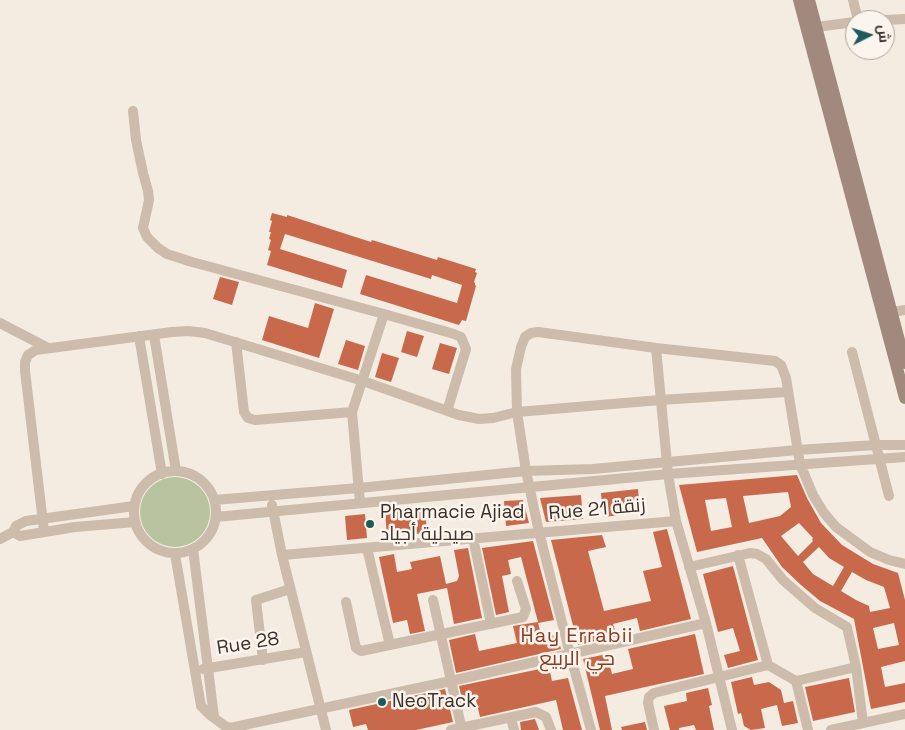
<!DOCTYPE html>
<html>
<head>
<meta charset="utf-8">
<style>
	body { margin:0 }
	#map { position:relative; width:905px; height:730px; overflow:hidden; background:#f4ebe1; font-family:"Space Grotesk",Cairo,sans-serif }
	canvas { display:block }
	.north { position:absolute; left:845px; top:10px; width:50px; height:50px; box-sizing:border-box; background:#fbf5ee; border:1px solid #aea6a0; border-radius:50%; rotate:85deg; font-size:14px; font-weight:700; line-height:20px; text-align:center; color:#3b302b }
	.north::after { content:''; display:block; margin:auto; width:18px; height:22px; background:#1f5a5e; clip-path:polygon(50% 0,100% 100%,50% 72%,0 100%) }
</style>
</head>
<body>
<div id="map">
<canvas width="905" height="730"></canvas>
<div class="north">ش</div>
</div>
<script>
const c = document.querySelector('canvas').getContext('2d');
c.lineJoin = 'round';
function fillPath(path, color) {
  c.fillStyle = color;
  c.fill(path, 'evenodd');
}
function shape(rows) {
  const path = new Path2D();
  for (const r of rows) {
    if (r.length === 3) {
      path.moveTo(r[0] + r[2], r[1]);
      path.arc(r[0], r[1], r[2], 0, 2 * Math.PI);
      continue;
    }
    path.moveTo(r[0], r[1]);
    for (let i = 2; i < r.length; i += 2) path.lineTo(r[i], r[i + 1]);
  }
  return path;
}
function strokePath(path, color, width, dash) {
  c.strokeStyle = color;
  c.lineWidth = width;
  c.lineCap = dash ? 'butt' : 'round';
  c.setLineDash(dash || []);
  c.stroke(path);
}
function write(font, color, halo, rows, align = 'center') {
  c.font = font + ' "Space Grotesk",Cairo,sans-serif';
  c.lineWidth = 5;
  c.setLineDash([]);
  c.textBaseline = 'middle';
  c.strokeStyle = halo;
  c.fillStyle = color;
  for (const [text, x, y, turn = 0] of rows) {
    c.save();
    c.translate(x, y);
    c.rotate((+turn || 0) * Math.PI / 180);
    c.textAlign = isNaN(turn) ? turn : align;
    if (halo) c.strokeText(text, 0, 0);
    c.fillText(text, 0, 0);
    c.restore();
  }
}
const green = shape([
	[175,512,35]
]);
const building = shape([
	[272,213,287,217,287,215,371,242,372,240,437,260,438,257,476,269,475,272,477,273,474,282,475,283,475,285,476,286,466,321,462,320,459,325,360,294,366,275,457,303,462,285,432,275,431,279,285,234,280,249,347,270,342,288,267,265,271,251,268,250,271,240,269,239,271,232,269,232,272,221,270,220],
	[220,277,239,282,232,305,213,299],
	[315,303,334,309,319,358,262,340,269,316,308,328],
	[407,331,424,336,417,357,401,352],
	[346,340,365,346,358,370,338,364],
	[440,343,457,348,449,374,432,369],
	[382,353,399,358,391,382,375,377],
	[797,475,807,498,821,523,842,545,873,564,898,573,905,600,905,661,881,667,885,687,905,683,905,702,871,709,854,619,820,601,801,585,782,567,762,538,697,552,679,485],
	[788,492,791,507,780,516,749,523,743,496],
	[726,498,732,527,711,531,705,500],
	[799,523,813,538,812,540,813,541,798,556,781,536],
	[819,547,829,558,844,567,833,586,813,574,803,562],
	[852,572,866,580,884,587,890,608,870,612,869,606,856,600,841,591],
	[894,623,899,645,878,649,873,628],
	[638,489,640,513,603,517,601,493],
	[581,495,583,519,546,522,540,498],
	[523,500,529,523,506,526,504,501],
	[425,509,427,533,387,536,385,512],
	[365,514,367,538,347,540,345,516],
	[667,529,691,619,640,631,637,618,613,624,617,636,578,645,551,540,602,535,606,547,588,551,604,611,651,601,643,571,662,567,653,532],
	[533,541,554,620,538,623,542,638,557,634,561,649,456,673,449,640,475,634,479,651,517,643,513,626,538,622,521,557,508,560,511,574,502,576,509,612,496,615,482,548],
	[468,548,482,618,454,624,447,588,417,594,425,631,410,634,407,620,393,623,379,557,394,554,397,572,412,569,410,562,440,556,446,584,457,581,459,576,454,550],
	[733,566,758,660,728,668,724,655,740,651,733,628,718,632,703,574],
	[695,634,704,674,605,696,612,730,600,730,583,659,607,654,612,674,633,669,628,649],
	[549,667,552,681,568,678,582,730,563,730,556,700,480,717,476,700,463,703,459,686],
	[752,677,754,685,769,682,781,690,784,703,793,701,798,723,782,726,777,705,761,709,765,728,751,730,744,726,741,713,738,714,731,682],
	[849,678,855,712,813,721,805,687],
	[708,688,712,705,709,706,714,730,696,730,694,725,679,728,679,730,670,730,664,706,687,701,686,693],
	[445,689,453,722,416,730,368,730,366,724,353,727,349,710],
	[535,719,539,730,521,730,520,722],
	[645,722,647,730,622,730,621,727]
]);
const minor = shape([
	[853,0,858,20],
	[885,20,905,19],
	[816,27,855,22],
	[133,111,136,140,143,173,148,191,149,200,143,228,147,237,158,248,167,254,192,262,384,314,454,334,461,337,466,349,447,411],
	[892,312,905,310],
	[0,323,48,348],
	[154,335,176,471],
	[139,336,162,474],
	[236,342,244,412,248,418,255,420,352,412],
	[656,348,668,474,676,521,706,623,732,730],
	[852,352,889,496],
	[175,512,41],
	[214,500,359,488,526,471,593,469,797,450,876,445,905,445],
	[360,503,352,412,384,314],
	[272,505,282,555,326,730],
	[216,517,668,474,905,457],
	[44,531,25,371,25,362,28,355,36,350,172,332,188,331,205,333,363,381,459,415,479,419,493,418,517,412,660,400,787,392],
	[13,532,20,536,75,527,135,522],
	[473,538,491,624],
	[0,539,13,532,16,526,26,521,134,506],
	[367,548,390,645],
	[193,549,214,717],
	[175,554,201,706,210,715,225,726,230,728,451,681,706,623],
	[282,555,676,521],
	[738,555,768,665,796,681,856,667],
	[689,567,750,553,757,554,766,559,783,580,815,608,847,627,856,667,863,723],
	[433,600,462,730],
	[346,602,356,648,361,651,523,617,526,609,517,581],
	[263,660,256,600,290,589],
	[203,669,306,652],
	[796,681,808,730],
	[511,718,514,730],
	[451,730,536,712,546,717,551,730],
	[591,730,570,654,539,532,526,471,517,412,516,369,521,347,525,337,531,333,538,332,656,348,775,361,781,365,786,378,800,464,813,495,824,513,836,527,870,552,889,560,905,564],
	[654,730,648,703,649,697,654,693,768,665],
	[831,730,905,714]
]);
const secondary = shape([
	[799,0,905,398],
	[809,0,905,363]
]);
const markers = [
	[370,524,5,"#1f5a5e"],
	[382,702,5,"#1f5a5e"]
];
const streetNames = [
	["Rue 21 زنقة",597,510,-5],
	["Rue 28",248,644,-9]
];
const poiNames = [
	["Pharmacie Ajiad",380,513],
	["صيدلية أجياد",380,535],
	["NeoTrack",392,702]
];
const neighbourhoodNames = [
	["Hay Errabii",577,637],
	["حي الربيع",577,660]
];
fillPath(green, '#b8c4a0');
fillPath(building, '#c8694b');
strokePath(minor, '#cdbbac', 10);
strokePath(secondary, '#a18a7d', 12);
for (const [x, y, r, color] of markers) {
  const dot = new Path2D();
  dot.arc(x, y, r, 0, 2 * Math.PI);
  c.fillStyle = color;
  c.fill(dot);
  strokePath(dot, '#fbf5ee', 2);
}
write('19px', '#3b302b', '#fbf5ee', streetNames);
write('19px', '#3b302b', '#fbf5ee', poiNames, 'left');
c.letterSpacing = '1px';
write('20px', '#8c3b22', '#fbf5ee', neighbourhoodNames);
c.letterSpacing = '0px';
</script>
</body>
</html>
